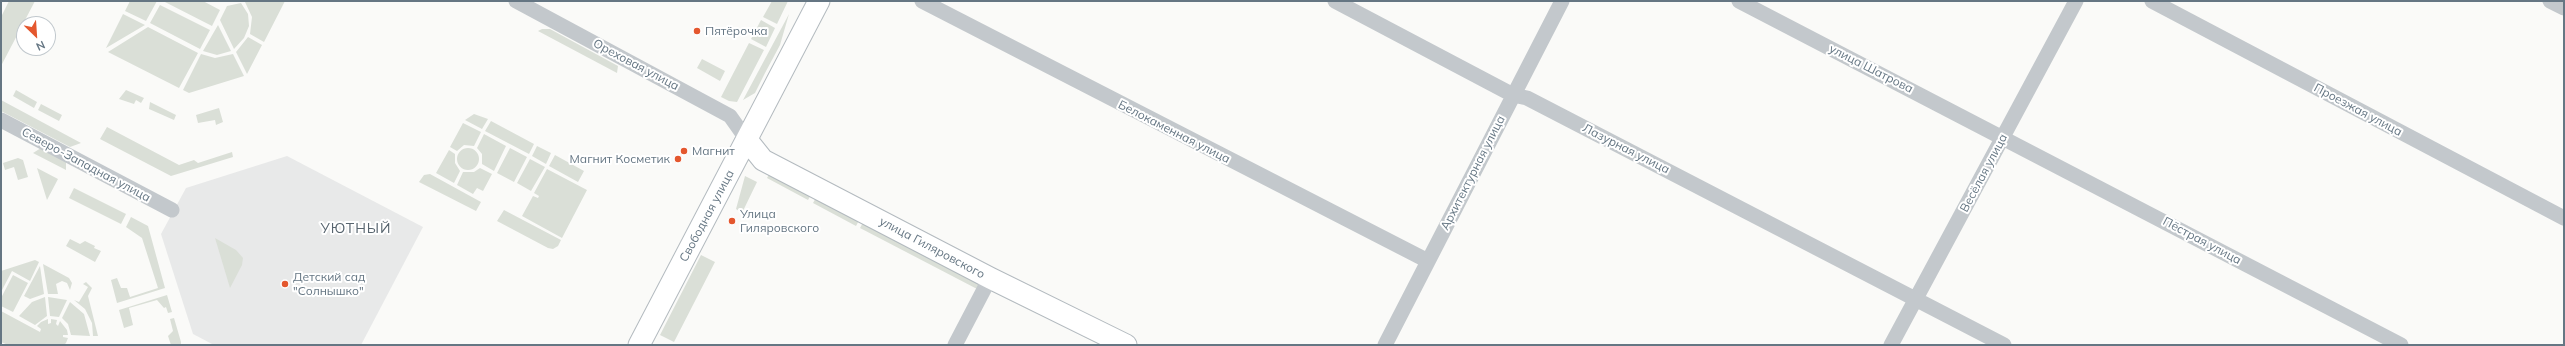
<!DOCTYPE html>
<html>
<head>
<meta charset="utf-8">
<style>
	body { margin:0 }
	#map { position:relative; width:2565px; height:346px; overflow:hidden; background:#fafaf8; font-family:Mulish,sans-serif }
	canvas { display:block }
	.frame { position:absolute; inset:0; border:2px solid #657683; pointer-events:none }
	.north { position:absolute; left:16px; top:16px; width:40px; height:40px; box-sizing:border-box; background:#fff; border:1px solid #c1c8cd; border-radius:50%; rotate:155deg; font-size:11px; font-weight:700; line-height:16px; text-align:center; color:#657683 }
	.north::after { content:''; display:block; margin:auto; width:14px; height:18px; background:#e4572e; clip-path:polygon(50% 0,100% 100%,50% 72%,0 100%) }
</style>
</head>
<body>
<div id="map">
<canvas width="2565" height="346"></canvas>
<div class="frame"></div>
<div class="north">N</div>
</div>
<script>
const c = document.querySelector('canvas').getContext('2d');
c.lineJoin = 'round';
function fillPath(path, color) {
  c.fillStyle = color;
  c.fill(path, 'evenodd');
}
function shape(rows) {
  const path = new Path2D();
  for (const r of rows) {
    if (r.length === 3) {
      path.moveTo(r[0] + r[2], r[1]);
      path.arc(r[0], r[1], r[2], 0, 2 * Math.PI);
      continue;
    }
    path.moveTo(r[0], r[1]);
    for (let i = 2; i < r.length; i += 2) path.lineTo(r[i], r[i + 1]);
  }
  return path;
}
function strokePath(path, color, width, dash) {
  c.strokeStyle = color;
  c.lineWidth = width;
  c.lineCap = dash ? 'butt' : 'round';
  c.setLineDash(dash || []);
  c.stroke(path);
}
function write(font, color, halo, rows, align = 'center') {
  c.font = font + ' Mulish,sans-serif';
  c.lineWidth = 4;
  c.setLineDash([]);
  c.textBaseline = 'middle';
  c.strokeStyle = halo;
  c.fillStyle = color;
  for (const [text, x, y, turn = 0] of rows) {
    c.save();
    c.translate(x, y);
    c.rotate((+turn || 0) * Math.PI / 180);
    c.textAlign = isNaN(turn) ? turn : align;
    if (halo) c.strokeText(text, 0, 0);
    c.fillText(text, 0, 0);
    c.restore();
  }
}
const built = shape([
	[287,156,423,227,361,345,214,345,193,334,161,234,186,188]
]);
const green = shape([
	[9,1,35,1,1,66,1,17],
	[130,1,157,1,146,21,125,11],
	[163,1,203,1,220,10,212,26],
	[285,1,264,42,250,34,252,17,245,2],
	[772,1,788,1,777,24,763,17],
	[241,3,248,14,249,26,244,38,234,49,220,20,227,6],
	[160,5,210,30,200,49,150,23],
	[123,14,145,25,106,48],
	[789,14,780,45,765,73,755,93,743,100],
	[761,20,775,28,766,47,751,39],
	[218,25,231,51,217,55,203,51],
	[148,27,198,53,179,88,108,52],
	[542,29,550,29,618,66,617,73,538,31],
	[248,37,262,45,247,74,236,52],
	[749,43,764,50,737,102,729,101,721,97],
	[201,54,215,58,233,54,244,76,189,93,183,90],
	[702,59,725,71,720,81,697,68],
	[16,90,37,102,34,108,13,96],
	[126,90,144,98,141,103,136,100,134,104,119,99],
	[1,100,81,143,70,147,1,111],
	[150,102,176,115,174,120,149,109],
	[41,104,62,115,59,121,38,110],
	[219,108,223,122,216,125,215,120,198,123,196,115],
	[474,114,488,119,482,129,465,120],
	[491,121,534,144,529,154,485,131],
	[463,123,481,132,474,146,464,145,457,151,450,147],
	[107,127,179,165,194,160,198,163,232,152,233,157,171,176,100,139],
	[484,134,506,146,494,171,482,164,482,154,477,148],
	[537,146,551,153,546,164,532,156],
	[41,148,66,161,66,170,33,153],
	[510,148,527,157,514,182,497,173],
	[468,159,11],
	[449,150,455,154,455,163,460,171,454,183,436,173],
	[555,155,584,171,578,182,549,166],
	[18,158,23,160,28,177,18,180,14,167,5,170,3,163],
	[530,159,545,167,531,191,517,183],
	[773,167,814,189,808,200,767,178],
	[37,168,58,179,47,200],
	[480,168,492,174,483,191,477,188,473,194,457,185,463,172,474,172],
	[547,169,587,190,562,238,522,216,533,196,538,198,539,196,534,193],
	[430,174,481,202,476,211,419,182,424,175],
	[745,176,757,182,742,213,736,209],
	[74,188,126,214,121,224,69,198],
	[819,192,862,215,856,226,813,203],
	[504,210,561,240,558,246,553,249,548,248,497,221],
	[131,217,148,226,165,288,117,303,111,280,117,278,121,288,127,288,130,297,158,288,142,238,126,227],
	[866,217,978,278,979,290,860,228],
	[215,238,236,250,243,258,242,265,230,288],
	[70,239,80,244,85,241,95,246,94,248,101,251,95,262,66,246],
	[701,255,715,262,674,342,660,335],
	[35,260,39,262,30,281,12,271,1,292,1,271],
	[43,264,69,278,72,283,70,290,67,283,62,281,56,284,58,294,48,294],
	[40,266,44,294,30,299,24,296],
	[13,275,28,283,13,312,1,306,1,298],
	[86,282,92,288,88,296,98,336,93,336,92,323,85,309,74,300,79,302,88,287,83,284],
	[167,295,172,312,168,313,166,307,164,308,157,300,129,308,133,325,124,328,119,310],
	[45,297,47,316,35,325,19,316,32,302],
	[48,297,67,300,59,317,50,316],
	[70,302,84,314,90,336,71,335,68,324,62,318],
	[1,311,40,332,41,329,37,326,41,322,48,319,48,324,51,323,51,319,57,320,56,324,58,326,60,321,67,330,68,335,63,335,63,337,68,338,66,343,64,345,8,345,1,342],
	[174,318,181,342,181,345,171,345,168,336,173,331,170,319]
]);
const street = shape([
	[516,1,730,116,747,140],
	[922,1,1428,261],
	[1335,1,1513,95,1527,98,2004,345],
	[1739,1,2401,345],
	[2152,1,2564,218],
	[2550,1,2564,8],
	[1,120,172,210],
	[955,345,990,278],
	[1385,345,1562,1],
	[1891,345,2076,1]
]);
const secondary = shape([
	[747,140,763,160,990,278,1126,345],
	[639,345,819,1]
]);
const markers = [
	[697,31,4,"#e4572e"],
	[684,151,4,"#e4572e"],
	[678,159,4,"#e4572e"],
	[732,221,4,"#e4572e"],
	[285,284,4,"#e4572e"]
];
const poiNames = [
	["Пятёрочка",705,31],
	["Магнит",692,151],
	["Магнит Косметик",670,159,"right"],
	["Улица",740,214],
	["Гиляровского",740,228],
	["Детский сад",293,277],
	["\"Солнышко\"",293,291]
];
const streetNames = [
	["Ореховая улица",636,65,28],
	["улица Шатрова",1871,69,27],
	["Проезжая улица",2358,110,28],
	["Белокаменная улица",1174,132,27],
	["Лазурная улица",1626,149,27],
	["Северо-Западная улица",86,165,28],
	["Архитектурная улица",1473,173,-63],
	["Весёлая улица",1984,173,-62],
	["Свободная улица",707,216,-62],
	["Пёстрая улица",2202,241,28],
	["улица Гиляровского",932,248,28]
];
const quarterNames = [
	["УЮТНЫЙ",356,229]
];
fillPath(built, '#e8e9e9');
fillPath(green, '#dadfd7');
strokePath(secondary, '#b3babf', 23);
strokePath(street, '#c3c8cc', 15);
strokePath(secondary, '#fff', 21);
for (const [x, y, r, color] of markers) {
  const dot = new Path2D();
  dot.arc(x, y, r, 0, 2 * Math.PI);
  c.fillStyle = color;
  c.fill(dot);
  strokePath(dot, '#fff', 1.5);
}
write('12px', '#657683', '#fff', poiNames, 'left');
write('12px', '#657683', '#fff', streetNames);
c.letterSpacing = '1px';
write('14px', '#57646e', '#fff', quarterNames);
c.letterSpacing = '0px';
</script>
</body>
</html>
